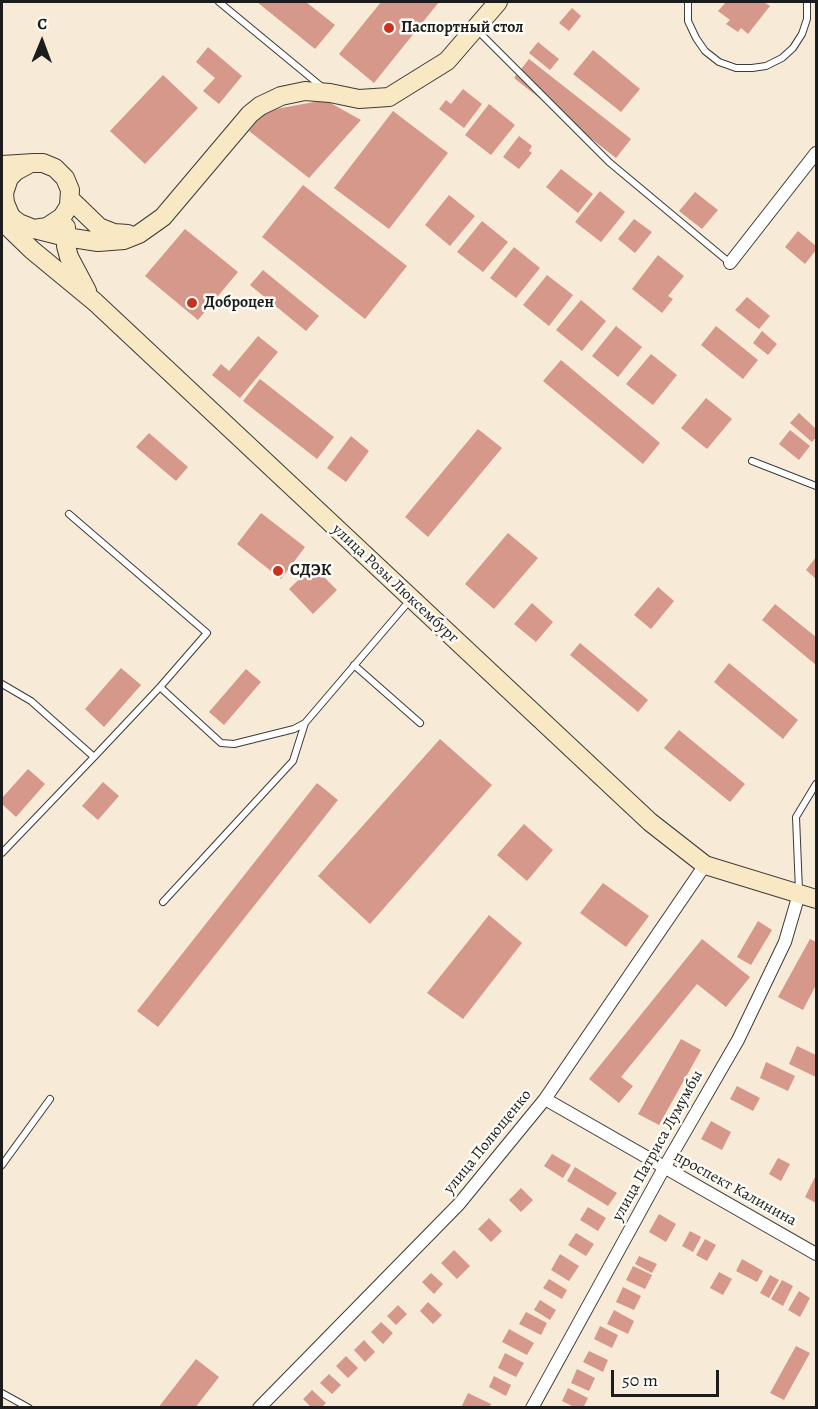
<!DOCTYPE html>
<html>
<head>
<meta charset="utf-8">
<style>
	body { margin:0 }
	#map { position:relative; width:818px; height:1409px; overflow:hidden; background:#f7ead7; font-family:Alegreya,serif }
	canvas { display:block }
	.frame { position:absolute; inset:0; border:3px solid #1c1c1c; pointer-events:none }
	.north { position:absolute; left:12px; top:12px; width:60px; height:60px; -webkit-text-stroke:4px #fdfcf7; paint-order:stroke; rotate:1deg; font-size:16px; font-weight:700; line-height:24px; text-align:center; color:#1c1c1c }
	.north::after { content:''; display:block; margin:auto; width:21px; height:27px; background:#1c1c1c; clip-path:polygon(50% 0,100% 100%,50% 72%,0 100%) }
	.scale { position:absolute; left:611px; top:1370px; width:108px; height:27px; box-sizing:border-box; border:3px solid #1c1c1c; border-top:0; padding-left:8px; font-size:18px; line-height:21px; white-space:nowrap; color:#1c1c1c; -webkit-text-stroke:4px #fdfcf7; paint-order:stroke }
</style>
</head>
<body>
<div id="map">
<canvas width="818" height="1409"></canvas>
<div class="frame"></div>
<div class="north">С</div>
<div class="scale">50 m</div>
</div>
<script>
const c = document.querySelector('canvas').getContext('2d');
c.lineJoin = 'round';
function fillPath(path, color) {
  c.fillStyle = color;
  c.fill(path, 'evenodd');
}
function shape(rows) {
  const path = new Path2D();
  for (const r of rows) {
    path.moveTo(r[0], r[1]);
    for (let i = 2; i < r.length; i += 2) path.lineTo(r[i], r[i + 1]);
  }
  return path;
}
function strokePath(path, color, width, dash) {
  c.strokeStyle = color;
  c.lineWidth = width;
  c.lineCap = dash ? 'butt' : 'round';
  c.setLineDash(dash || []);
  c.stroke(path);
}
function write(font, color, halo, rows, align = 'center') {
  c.font = font + ' Alegreya,serif';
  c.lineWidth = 5;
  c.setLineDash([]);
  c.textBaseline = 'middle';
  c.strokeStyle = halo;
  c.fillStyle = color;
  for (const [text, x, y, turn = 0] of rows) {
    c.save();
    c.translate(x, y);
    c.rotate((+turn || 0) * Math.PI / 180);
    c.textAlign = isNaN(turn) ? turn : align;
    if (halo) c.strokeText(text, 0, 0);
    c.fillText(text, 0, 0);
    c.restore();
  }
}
const building = shape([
	[257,2,306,2,335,25,315,49],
	[381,2,439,2,374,83,339,54],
	[726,2,764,2,770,6,748,34,741,28,738,32,726,24,730,20,718,11],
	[572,8,581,16,569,31,559,23],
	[538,42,559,59,550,70,529,53],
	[208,47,242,76,219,104,203,91,215,78,196,62],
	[593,50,640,89,621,112,573,74],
	[529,59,631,139,616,158,514,78],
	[163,75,198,108,145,164,110,131],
	[463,89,482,104,464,128,439,109,446,100,451,104],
	[325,100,361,120,309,178,249,131,265,111],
	[489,104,515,125,491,155,465,135],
	[393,111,448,153,389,229,334,188],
	[519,136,532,146,529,151,532,153,519,169,503,157],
	[561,169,593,194,578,213,546,187],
	[303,185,407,266,365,319,262,237],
	[600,191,625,212,601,242,575,222],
	[695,192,718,210,702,229,679,211],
	[449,195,475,216,450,246,425,225],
	[634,219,652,232,635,253,618,239],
	[482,221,508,242,483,272,457,252],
	[185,229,238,272,198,320,145,276],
	[798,231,816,246,816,250,805,264,785,247],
	[514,247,540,268,516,298,490,278],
	[658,255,684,276,668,296,673,299,662,313,632,289],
	[263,270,319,316,306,331,250,285],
	[547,275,573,295,549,326,523,305],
	[747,297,770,316,759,329,735,310],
	[581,300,606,321,582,351,556,330],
	[616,326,642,347,618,377,592,356],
	[716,326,758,360,743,379,701,345],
	[762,331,777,344,768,355,753,343],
	[258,336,278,352,240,398,212,375,221,364,229,371],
	[651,354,677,375,653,405,626,384],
	[561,360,660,443,643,464,543,381],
	[260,379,334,437,317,459,243,401],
	[706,398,732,419,707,449,681,428],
	[799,413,816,429,816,437,812,442,790,423],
	[478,429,502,448,428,537,405,517],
	[790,430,810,446,799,460,779,444],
	[149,433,188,467,176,481,136,447],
	[351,436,369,451,346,482,327,468],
	[261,513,305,547,281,579,237,544],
	[508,533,538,558,494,609,465,584],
	[816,557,816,579,806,570],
	[313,566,337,590,313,614,289,589],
	[658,587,674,601,651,629,634,615],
	[532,603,553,622,536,642,514,624],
	[775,604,816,637,816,665,762,620],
	[580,643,648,700,638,712,570,655],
	[729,663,798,720,783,739,714,682],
	[121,668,141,685,104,727,85,709],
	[246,669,261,682,224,725,209,712],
	[679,730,745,784,730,802,664,748],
	[440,739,492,785,370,924,318,876],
	[28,769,45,784,16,817,2,804,2,798],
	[103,782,119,796,98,820,82,806],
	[317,783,338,800,158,1027,137,1011],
	[524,824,553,850,527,881,497,855],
	[603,883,649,916,626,947,580,913],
	[489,915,522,943,463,1019,427,993],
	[758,921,772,930,751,965,737,957],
	[702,939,750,977,726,1007,697,984,621,1077,633,1086,619,1103,589,1079],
	[810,939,816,942,816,985,803,1010,778,997],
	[681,1039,701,1050,659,1125,638,1114],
	[797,1046,816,1055,816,1077,789,1064],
	[766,1062,795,1076,788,1091,760,1078],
	[737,1086,760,1098,753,1111,730,1099],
	[711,1121,731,1132,722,1150,701,1139],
	[552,1154,571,1165,563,1178,544,1166],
	[778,1158,790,1164,781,1181,769,1174],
	[575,1167,617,1193,608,1206,567,1181],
	[816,1175,816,1203,805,1197],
	[521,1188,533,1200,521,1212,509,1200],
	[588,1207,606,1218,598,1231,580,1220],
	[659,1214,676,1224,666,1242,649,1232],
	[489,1218,502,1231,491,1242,478,1229],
	[690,1231,701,1237,693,1252,682,1246],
	[576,1233,594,1244,586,1256,568,1245],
	[705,1239,716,1245,707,1261,696,1255],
	[454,1250,470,1266,457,1279,441,1263],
	[560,1254,579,1266,569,1281,551,1270],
	[639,1256,657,1264,652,1273,635,1264],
	[742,1259,763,1271,757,1282,736,1271],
	[633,1266,652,1275,645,1289,626,1280],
	[719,1272,732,1279,723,1295,710,1288],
	[431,1273,443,1284,434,1294,422,1282],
	[770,1275,779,1280,769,1298,760,1293],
	[549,1279,567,1290,562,1299,543,1288],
	[782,1280,793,1286,783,1306,771,1299],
	[623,1287,641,1296,634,1310,616,1302],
	[799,1291,810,1298,800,1317,788,1310],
	[540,1300,556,1310,550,1320,534,1310],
	[428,1302,442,1315,433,1324,420,1311],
	[398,1305,407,1314,396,1325,387,1316],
	[614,1310,634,1321,628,1334,607,1324],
	[526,1312,547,1323,541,1335,519,1324],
	[381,1322,393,1333,383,1344,371,1332],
	[600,1326,618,1335,612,1348,594,1339],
	[509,1329,534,1343,527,1355,502,1342],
	[364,1340,375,1352,365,1362,354,1350],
	[796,1346,810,1353,784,1400,770,1393],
	[589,1351,608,1360,603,1372,583,1362],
	[505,1353,524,1363,516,1377,498,1368],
	[346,1356,358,1368,348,1378,336,1366],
	[196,1359,219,1377,195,1408,158,1408],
	[577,1369,595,1378,589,1391,571,1383],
	[329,1374,341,1385,332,1394,320,1383],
	[494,1376,511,1385,506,1396,489,1387],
	[568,1388,588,1398,583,1408,576,1408,562,1401],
	[312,1390,326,1403,321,1408,312,1408,303,1399],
	[468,1393,491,1404,489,1408,461,1408]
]);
const lane = shape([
	[219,2,322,87],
	[688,2,688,21,696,38,705,51,719,62,736,68,752,68,766,66,782,58,793,48,802,34,807,19,807,2],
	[476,29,609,162,730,263],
	[752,461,816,486],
	[69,514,207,633,160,687],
	[354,665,420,723],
	[2,684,31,701,94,757,160,687,221,743,234,744,294,729,305,723,411,599],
	[2,853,94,757],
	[799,891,796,817,816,784],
	[163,902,293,761,305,723],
	[2,1165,50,1099],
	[2,1393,29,1408]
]);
const street = shape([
	[730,263,816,153],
	[545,1099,816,1254],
	[259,1408,459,1204,545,1099,705,865],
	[532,1408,664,1168,738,1040,785,942,799,894]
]);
const secondary = shape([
	[2,165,34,163,43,163,55,168,65,178,70,190,69,206,62,217,47,227,34,229,19,223,11,217,5,203,4,193,9,178,16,171,29,164],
	[70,199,99,227,114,233,128,234],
	[2,221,32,250,95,302,650,822,705,865,816,899],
	[66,227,66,246,69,257,87,291],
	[34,229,66,237,98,242,124,240,139,234,163,217,250,114,260,106,281,96,305,91,330,93,359,99,389,97,447,61,498,2]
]);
const markers = [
	[389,28,6,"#c8321e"],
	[192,303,6,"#c8321e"],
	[278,571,6,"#c8321e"]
];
const poiNames = [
	["Паспортный стол",401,28],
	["Доброцен",204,303],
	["СДЭК",290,571]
];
const streetNames = [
	["улица Розы Люксембург",395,584,43],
	["улица Полющенко",488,1142,-51],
	["улица Патриса Лумумбы",658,1146,-61],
	["проспект Калинина",735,1189,29]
];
fillPath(building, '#d5988a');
strokePath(lane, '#3d3b38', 8);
strokePath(street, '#3d3b38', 14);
strokePath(secondary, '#3d3b38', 20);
strokePath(lane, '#fff', 6);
strokePath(street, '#fff', 12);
strokePath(secondary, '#f8e8c3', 18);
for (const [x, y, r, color] of markers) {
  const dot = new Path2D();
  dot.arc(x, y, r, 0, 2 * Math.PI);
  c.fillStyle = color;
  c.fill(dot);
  strokePath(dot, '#fdfcf7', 2);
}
write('bold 16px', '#1c1c1c', '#fdfcf7', poiNames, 'left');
write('16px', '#1c1c1c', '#fdfcf7', streetNames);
</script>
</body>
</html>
